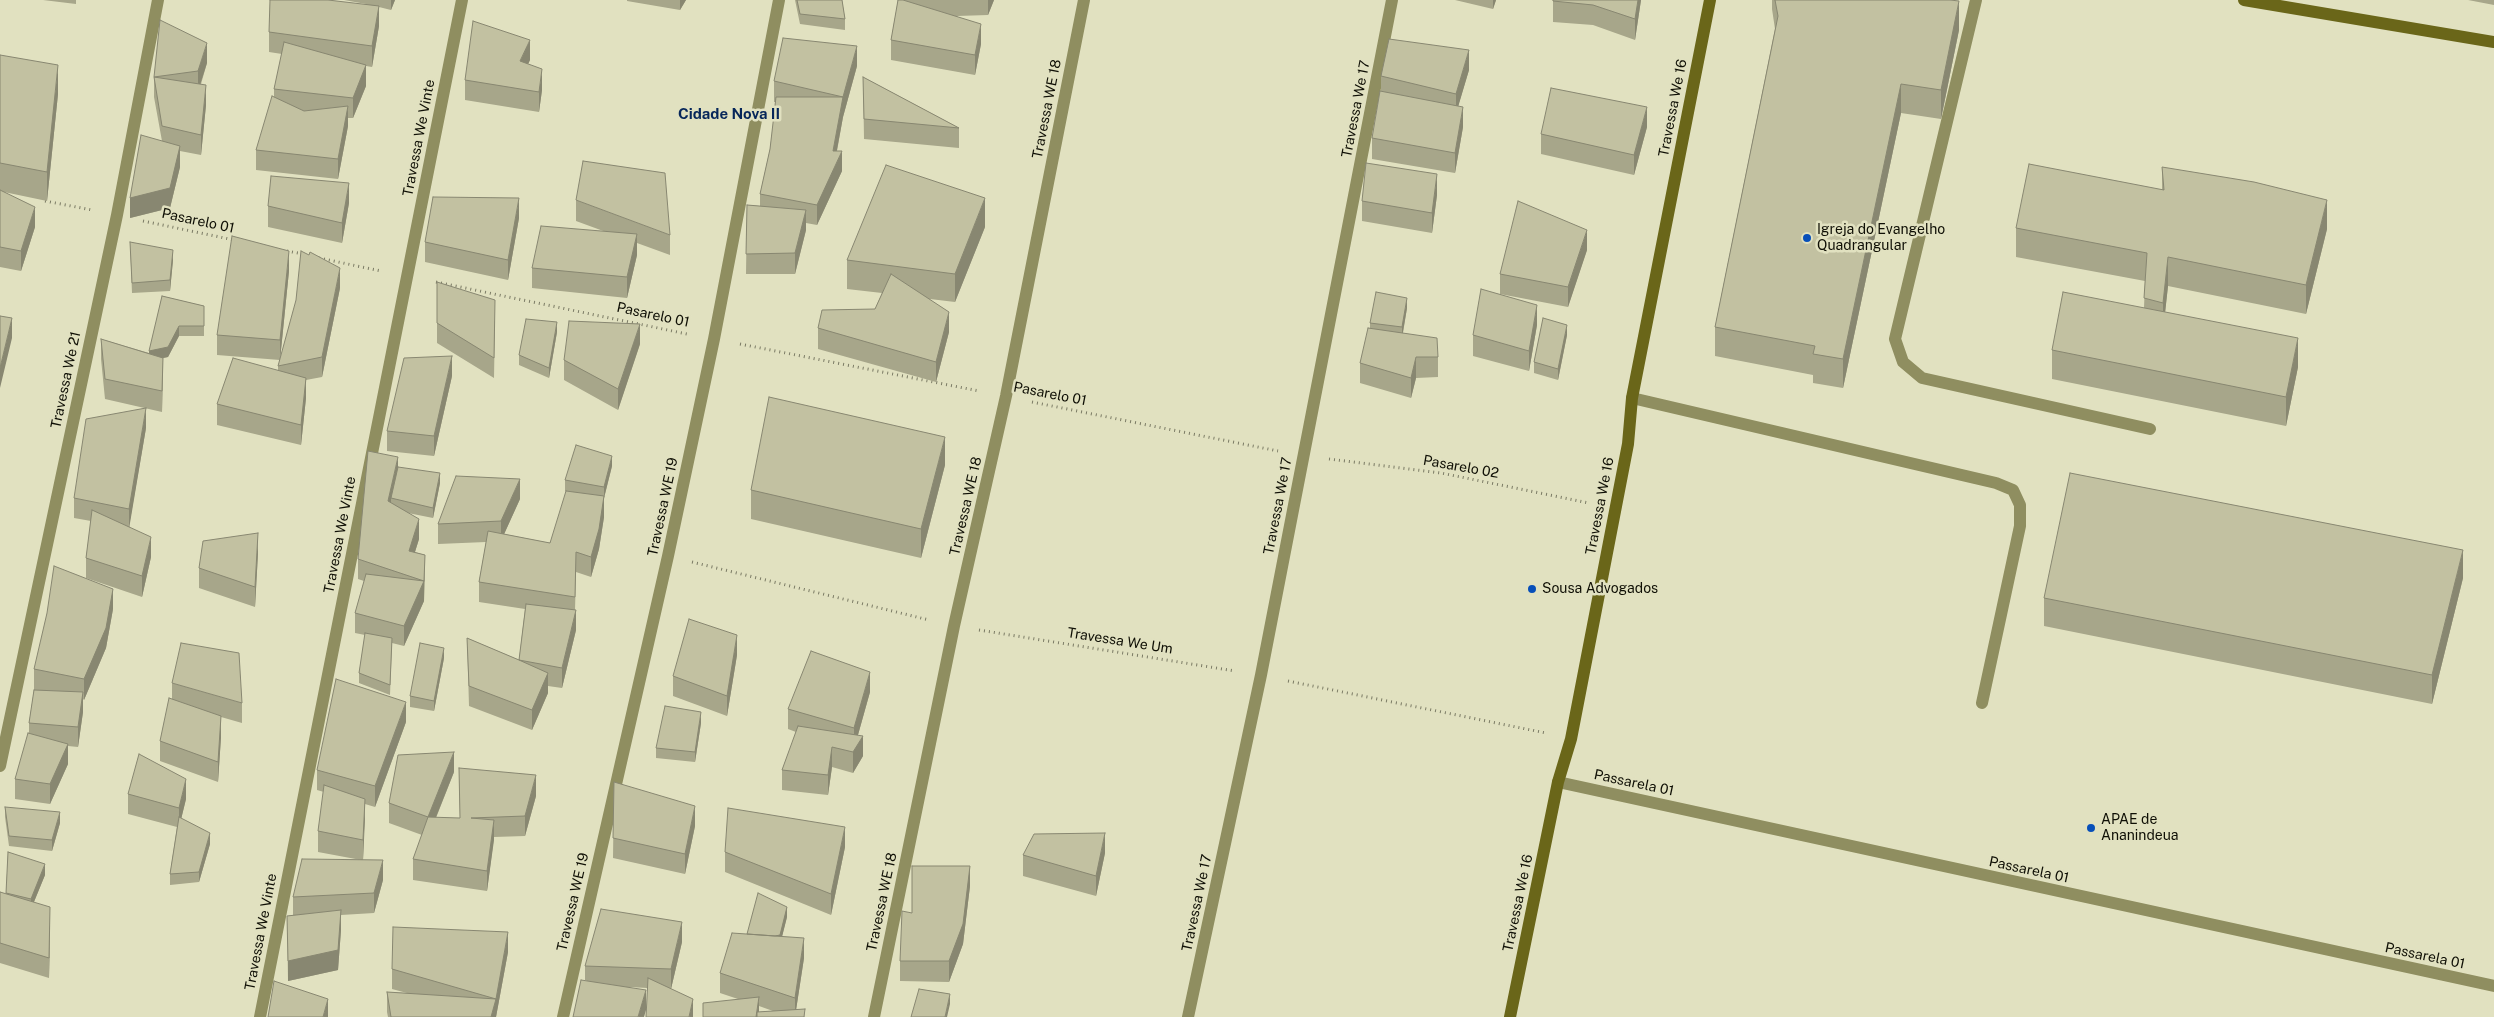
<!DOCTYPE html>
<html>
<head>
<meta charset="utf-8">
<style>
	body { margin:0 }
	canvas { display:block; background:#e1e1c0 }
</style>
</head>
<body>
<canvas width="2494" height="1017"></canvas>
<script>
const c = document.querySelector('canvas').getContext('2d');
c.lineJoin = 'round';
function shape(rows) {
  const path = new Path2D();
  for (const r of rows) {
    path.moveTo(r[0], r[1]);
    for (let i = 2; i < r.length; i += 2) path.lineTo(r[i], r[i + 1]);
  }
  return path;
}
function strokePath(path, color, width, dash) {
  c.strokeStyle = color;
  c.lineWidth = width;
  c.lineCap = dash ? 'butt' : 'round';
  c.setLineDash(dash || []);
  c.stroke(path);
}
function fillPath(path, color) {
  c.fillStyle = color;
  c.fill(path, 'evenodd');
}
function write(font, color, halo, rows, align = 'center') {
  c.font = font + ' "Public Sans",sans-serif';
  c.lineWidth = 5;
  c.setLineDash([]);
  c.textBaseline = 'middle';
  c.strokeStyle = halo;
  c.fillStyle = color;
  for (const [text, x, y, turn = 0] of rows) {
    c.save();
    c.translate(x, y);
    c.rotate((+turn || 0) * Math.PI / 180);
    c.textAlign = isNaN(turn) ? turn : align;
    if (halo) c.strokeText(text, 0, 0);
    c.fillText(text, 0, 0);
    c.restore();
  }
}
const path = shape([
	[45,201,92,210],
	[143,221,234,240],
	[287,251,303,254],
	[319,258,381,271],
	[436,282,687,334],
	[740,344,979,391],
	[1032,402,1278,451],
	[1329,459,1441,473,1589,503],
	[692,562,929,620],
	[979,630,1235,671],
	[1288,681,1546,733]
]);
const lane = shape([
	[1976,0,1895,339,1903,362,1922,378,2150,429],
	[1632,398,1996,483,2013,490,2020,505,2020,526,1982,703]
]);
const street = shape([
	[0,766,117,215,158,0],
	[1558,782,2494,986],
	[260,1017,462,0],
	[563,1017,668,556,714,339,779,0],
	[874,1017,954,626,1006,396,1084,0],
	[1188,1017,1261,675,1392,0]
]);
const secondary = shape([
	[2244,0,2494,42],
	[1510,1017,1558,782,1571,739,1628,444,1632,398,1710,0]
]);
const wall = shape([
	[43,0,76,0,76,4],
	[344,0,395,0,391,10,379,7,379,26,372,67,366,66,366,86,353,118,348,118,348,126,338,179,256,170,256,150,274,98,274,89,282,54,269,52,269,32,366,4],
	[627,0,686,0,680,10,627,1],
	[795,0,842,0,845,19,845,30,800,24],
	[898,0,994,0,988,15,957,16,981,44,975,75,891,60,891,40],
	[1455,0,1496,0,1493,9],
	[1553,0,1641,0,1635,40,1593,25,1553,22],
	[1772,0,1950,0,1959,30,1941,119,1901,113,1843,388,1813,383,1813,375,1715,356,1715,327,1775,29,1772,9],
	[2468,0,2494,0,2494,5],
	[0,55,58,94,47,201,4,192,35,227,21,271,0,267],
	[530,60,528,64,542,90,539,112,465,100,465,80],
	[207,63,201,84,206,105,201,155,180,151,180,167,170,208,130,218,162,141,154,97,154,77],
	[857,66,843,117,837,151,842,171,817,225,806,223,806,230,795,274,746,274,747,205,760,206,760,194,770,149,776,102,774,102,774,81],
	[1469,70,1458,106,1463,127,1455,173,1372,159,1372,138,1381,91,1381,76],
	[863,77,959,128,959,148,864,139],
	[1647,127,1634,175,1541,154,1541,134],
	[2162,167,2327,229,2306,314,2168,286,2165,312,2298,367,2286,426,2052,379,2052,350,2144,308,2145,281,2016,257,2016,228,2162,190],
	[1437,195,1432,233,1362,221,1362,201],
	[576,200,670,235,670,255,637,243,637,255,627,298,532,288,532,268,606,232,576,221],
	[349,203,342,243,268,227,268,206],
	[519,218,508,280,425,262,425,242],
	[985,227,955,302,930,299,949,332,936,382,818,349,818,328,875,309,882,293,847,289,847,260],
	[130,242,173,260,170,291,132,293],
	[1587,250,1568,307,1500,294,1500,274],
	[289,271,280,360,340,288,322,377,306,380,306,398,301,445,217,425,217,404,278,370,278,366,280,360,217,355,217,335],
	[437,282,495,321,494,378,437,343],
	[162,296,204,306,204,336,179,336,168,357,163,358,162,412,105,399,101,359,101,339,149,353],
	[1407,308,1403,333,1438,357,1438,377,1416,378,1411,398,1360,383,1360,363,1370,328,1370,323],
	[1537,325,1529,371,1473,356,1473,335],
	[557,332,549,378,519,365,519,355],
	[1567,335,1558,380,1534,373,1534,362],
	[640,344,618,410,564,380,564,360],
	[452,376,434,456,387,451,387,431],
	[146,428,129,526,151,557,142,597,86,578,86,558,91,521,74,518,74,498],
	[945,465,921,558,751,519,751,490],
	[612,466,604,498,604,517,599,549,591,577,576,572,575,610,576,630,562,688,548,686,548,693,532,730,469,706,467,638,519,660,525,609,479,602,479,582,486,542,438,544,438,524,520,499,504,534,550,543,571,492,565,491,565,480],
	[398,467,440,483,433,518,408,513,419,539,415,552,425,555,424,601,404,646,392,643,390,695,359,683,359,673,365,635,355,633,355,613,364,581,358,579,358,559],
	[258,553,255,607,199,588,199,568],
	[2463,578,2432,704,2044,626,2044,598],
	[113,609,106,648,84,700,83,699,83,712,78,747,68,746,68,764,50,804,15,799,15,779,29,733,29,723,34,690,34,669],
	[737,655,727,716,673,696,673,676],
	[444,658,434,711,410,707,410,696],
	[172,683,242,703,242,723,221,717,221,737,218,782,160,761,160,741,172,698],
	[870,692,858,735,863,756,853,773,832,767,828,795,782,790,782,770,796,732,788,729,788,709],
	[406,722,375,807,365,804,363,860,383,880,374,913,341,915,341,930,338,970,288,981,287,916,293,915,293,897,361,860,318,852,318,831,324,792,317,790,317,770],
	[701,723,695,762,656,758,656,748],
	[459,768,536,796,525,836,494,837,487,891,413,880,413,859,422,835,389,823,389,803,454,772,436,818,460,818],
	[614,782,695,826,685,874,613,858],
	[128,794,186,799,181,819,210,844,199,882,170,885,170,874,177,827,128,814],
	[5,807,60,823,52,851,9,846,5,817],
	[845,847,831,915,725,872,725,852],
	[8,852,45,875,34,902,50,928,49,978,0,963,0,892,6,894],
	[1105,853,1096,896,1023,876,1023,855],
	[970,886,963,944,949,982,900,981,900,961,912,913],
	[787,917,782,936,804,958,796,1010,805,1017,703,1017,738,999,720,993,720,973,747,934],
	[759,1006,773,1011,759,1012],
	[682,942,671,989,693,1017,647,988,630,987,646,1010,585,980,585,966],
	[508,952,496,1017,388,1017,387,1012,387,992,407,993,392,989,392,969]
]);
const shadedWall = shape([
	[391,0,395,0,391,10],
	[680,0,686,0,680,10],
	[988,0,994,0,988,15],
	[1493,0,1496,0,1493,9],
	[1638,0,1641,0,1635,40,1635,19],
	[1959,1,1959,30,1941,119,1941,90],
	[379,6,379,26,372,67,372,46],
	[981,24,981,44,975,75,975,55],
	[530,40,530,60,520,81,520,61],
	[207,43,207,63,198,91,198,71],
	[857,46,857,66,843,117,833,171,842,151,842,171,817,225,817,205,833,151,843,97],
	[1469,50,1469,70,1456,114,1456,94],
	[58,65,58,94,47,201,47,172],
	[366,65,366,86,353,118,353,98],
	[542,69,542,90,539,112,539,92],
	[1901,84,1901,113,1843,388,1843,359],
	[206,85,206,105,201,155,201,135],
	[348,106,348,126,338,179,338,159],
	[1463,107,1463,127,1455,173,1455,153],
	[1647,107,1647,127,1634,175,1634,155],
	[180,146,180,167,170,208,130,218,130,198],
	[1437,174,1437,195,1432,233,1432,213],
	[349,183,349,203,342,243,342,223],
	[519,198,519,218,508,280,508,260],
	[985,198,985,227,955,302,955,274],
	[2327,200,2327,229,2306,314,2306,285],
	[35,207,35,227,21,271,21,251],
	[806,210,806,230,795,274,795,253],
	[1587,230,1587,250,1568,307,1568,287],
	[637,234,637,255,627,298,627,277],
	[173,250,173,260,170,291,170,280],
	[289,251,289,271,280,360,280,340],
	[2168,257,2168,286,2163,332,2163,303],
	[340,268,340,288,322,377,322,357],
	[1407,298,1407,308,1402,337,1402,327],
	[1537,305,1537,325,1529,371,1529,351],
	[949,312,949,332,936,382,936,362],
	[12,318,12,338,0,388,0,368],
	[557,322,557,332,549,378,549,368],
	[640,324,640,344,618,410,618,389],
	[1567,325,1567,335,1558,380,1558,369],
	[179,326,179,336,168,357,163,358,162,412,162,391,149,362,149,351],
	[2298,338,2298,367,2286,426,2286,397],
	[452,356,452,376,434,456,434,436],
	[1416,357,1416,378,1411,398,1411,378],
	[306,378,306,398,301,445,301,425],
	[146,408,146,428,129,529,129,509],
	[945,437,945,465,921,558,921,529],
	[612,456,612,466,604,498,604,487],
	[398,457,398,477,391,498,391,509,388,501],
	[440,473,440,483,433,518,433,508],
	[520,479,520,499,501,541,501,521],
	[604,496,604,517,599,549,591,577,591,557],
	[419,519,419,539,409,571,409,551],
	[258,533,258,553,255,607,255,587],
	[151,537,151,557,142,597,142,576],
	[2463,550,2463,578,2432,704,2432,675],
	[576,552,575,614,576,610,576,630,562,688,562,668,575,615],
	[425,555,424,601,404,646,404,626,424,581],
	[113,589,113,609,106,648,84,700,84,679],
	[737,635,737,655,727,716,727,696],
	[444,648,444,658,434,711,434,701],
	[870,672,870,692,854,749,854,728],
	[548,673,548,693,532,730,532,710],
	[83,692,83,712,78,747,78,727],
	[406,702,406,722,375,807,375,786],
	[701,712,701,723,695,762,695,752],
	[221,716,221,737,218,782,218,762],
	[863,736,863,756,853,773,853,752],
	[68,744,68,764,50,804,50,784],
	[832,747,832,767,828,795,828,775],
	[454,752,454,772,428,837,428,817],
	[536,775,536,796,525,836,525,816],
	[186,779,186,799,179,828,179,808],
	[365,799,365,819,363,860,363,840],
	[695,806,695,826,685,874,685,854],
	[60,812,60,823,52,851,52,840],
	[494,820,494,840,487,891,487,871],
	[845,827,845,847,831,915,831,894],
	[210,833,210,844,199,882,199,872],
	[1105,833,1105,853,1096,896,1096,876],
	[383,860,383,880,374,913,374,893],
	[45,864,45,875,31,909,31,899],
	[970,866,970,886,963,944,949,982,949,961],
	[50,907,50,928,49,978,49,958],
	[787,907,787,917,780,945,745,944],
	[341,910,341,930,338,970,288,981,288,961],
	[682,922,682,942,671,989,671,969],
	[508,932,508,952,496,1017,496,999],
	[804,938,804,958,795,1017,795,998],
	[646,990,646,1010,644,1017,638,1017],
	[950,994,950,1004,947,1017,945,1017],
	[759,997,759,1017,756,1017],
	[328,999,328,1017,323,1017],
	[496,999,496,1017,491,1017],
	[693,999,693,1017,689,1017]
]);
const building = shape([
	[270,0,328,0,379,6,372,46,269,32,270,0],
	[797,0,842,0,845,19,800,14,797,0],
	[898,0,903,0,981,24,975,55,891,40,898,0],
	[1553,0,1638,0,1635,19,1593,5,1553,1,1553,0],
	[1775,0,1950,0,1959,1,1941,90,1901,84,1843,359,1813,354,1815,346,1715,327,1778,16,1775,0],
	[160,20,207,43,198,71,154,77,206,85,201,135,162,126,154,77,160,20],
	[473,21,530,40,520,61,542,69,539,92,465,80,473,21],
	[783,38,857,46,843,97,833,151,842,151,817,205,760,194,770,149,776,97,843,97,774,81,783,38],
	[1389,39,1469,50,1456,94,1381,76,1389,39],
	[284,42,366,65,353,98,274,89,284,42],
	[0,55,58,65,47,172,0,163,0,55],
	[863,77,959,128,864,119,863,77],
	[1551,88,1647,107,1634,155,1541,134,1551,88],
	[1380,91,1463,107,1455,153,1372,138,1380,91],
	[272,96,304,111,348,106,338,159,256,150,272,96],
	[141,135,180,146,170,188,130,198,141,135],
	[583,161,665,173,670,235,576,200,583,161],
	[1366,163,1437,174,1432,213,1362,201,1366,163],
	[2029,164,2164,190,2162,167,2254,182,2327,200,2306,285,2168,257,2163,303,2144,298,2147,253,2016,228,2029,164],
	[886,165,985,198,955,274,847,260,886,165],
	[271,176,349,183,342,223,268,206,271,176],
	[0,190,35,207,21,251,0,247,0,190],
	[433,197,519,198,508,260,425,242,433,197],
	[1518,201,1587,230,1568,287,1500,274,1518,201],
	[747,205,806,210,795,253,746,254,747,205],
	[541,226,637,234,627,277,532,268,541,226],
	[232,236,289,251,280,340,217,335,232,236],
	[130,242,173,250,170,280,132,283,130,242],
	[301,251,309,255,310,252,340,268,322,357,278,366,296,300,301,251],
	[891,274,949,312,936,362,818,328,822,310,875,309,891,274],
	[437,282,495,300,494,358,437,323,437,282],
	[1481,289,1537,305,1529,351,1473,335,1481,289],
	[1376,292,1407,298,1402,327,1370,323,1376,292],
	[2063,292,2298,338,2286,397,2052,350,2063,292],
	[162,296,204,306,204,326,179,326,168,347,149,351,162,296],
	[0,316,12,318,0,368,0,316],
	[1543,318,1567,325,1558,369,1534,362,1543,318],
	[526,319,557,322,549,368,519,355,526,319],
	[569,321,640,324,618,389,564,360,569,321],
	[1368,328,1437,338,1438,357,1416,357,1411,378,1360,363,1368,328],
	[101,339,163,358,162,391,105,379,101,339],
	[452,356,434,436,387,431,404,358,452,356],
	[233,358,306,378,301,425,217,404,233,358],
	[769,397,945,437,921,529,751,490,769,397],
	[146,408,129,509,74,498,86,419,146,408],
	[576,445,612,456,604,487,565,480,576,445],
	[368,451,398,457,388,501,419,519,409,551,425,555,424,581,358,559,368,451],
	[398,467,440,473,433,508,391,498,398,467],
	[2070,473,2463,550,2432,675,2044,598,2070,473],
	[456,476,520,479,501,521,438,524,456,476],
	[566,491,604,496,599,529,591,557,576,552,575,597,479,582,488,531,550,543,566,491],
	[92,510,151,537,142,576,86,558,92,510],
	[258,533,255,587,199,568,203,541,258,533],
	[54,566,113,589,106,628,84,679,34,669,47,613,54,566],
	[366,574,424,581,404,626,355,613,366,574],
	[526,604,576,610,562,668,519,660,548,673,532,710,469,686,467,638,519,660,526,604],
	[689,619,737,635,727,696,673,676,689,619],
	[365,633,392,638,390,685,359,673,365,633],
	[181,643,239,653,242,703,172,683,181,643],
	[420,643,444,648,434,701,410,696,420,643],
	[811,651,870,672,854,728,788,709,811,651],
	[336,679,406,702,375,786,317,770,336,679],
	[34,690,83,692,78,727,29,723,34,690],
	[169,698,221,716,218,762,160,741,169,698],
	[665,706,701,712,695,752,656,748,665,706],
	[798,726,863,736,853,752,832,747,828,775,782,770,798,726],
	[28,733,68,744,50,784,15,779,28,733],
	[454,752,428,817,389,803,398,755,454,752],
	[139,754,186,779,179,808,128,794,139,754],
	[459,768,536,775,525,816,471,818,494,820,487,871,413,859,428,817,460,818,459,768],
	[614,782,695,806,685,854,613,838,614,782],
	[324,785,365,799,363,840,318,831,324,785],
	[5,807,60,812,52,840,9,836,5,807],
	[728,808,845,827,831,894,725,852,728,808],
	[179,817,210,833,199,872,170,874,179,817],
	[1105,833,1096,876,1023,855,1034,834,1105,833],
	[8,852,45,864,31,899,6,893,8,852],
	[302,859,383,860,374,893,293,897,302,859],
	[912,866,970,866,963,924,949,961,900,961,902,911,912,913,912,866],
	[0,892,50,907,49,958,0,943,0,892],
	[758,893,787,907,780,935,775,936,747,934,758,893],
	[601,909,682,922,671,969,585,966,601,909],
	[341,910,338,950,288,961,287,916,341,910],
	[393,927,508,932,496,999,392,969,393,927],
	[732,933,804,938,795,998,720,973,732,933],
	[648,978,693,999,689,1017,646,1017,648,978],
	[581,980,646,990,638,1017,573,1017,581,980],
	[274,981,328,999,323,1017,268,1017,274,981],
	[919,989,950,994,945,1017,911,1017,919,989],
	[387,992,496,999,491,1017,391,1017,387,992],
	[759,997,756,1017,703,1017,703,1003,759,997],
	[805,1009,804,1017,757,1017,757,1012,805,1009]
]);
const markers = [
	[1807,238,5,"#074fb9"],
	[1532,589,5,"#074fb9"],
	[2091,828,5,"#074fb9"]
];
const streetNames = [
	["Travessa We 16",1673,108,-79],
	["Travessa WE 18",1047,109,-79],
	["Travessa We 17",1356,109,-79],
	["Travessa We Vinte",419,138,-79],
	["Pasarelo 01",198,221,12],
	["Pasarelo 01",653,315,12],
	["Travessa We 21",66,380,-78],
	["Pasarelo 01",1050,394,11],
	["Pasarelo 02",1461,467,10],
	["Travessa WE 18",966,506,-77],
	["Travessa We 17",1278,506,-79],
	["Travessa We 16",1600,506,-79],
	["Travessa WE 19",663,507,-78],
	["Travessa We Vinte",340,535,-79],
	["Travessa We Um",1120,641,9],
	["Passarela 01",1634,783,12],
	["Passarela 01",2029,870,12],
	["Travessa WE 19",573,902,-77],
	["Travessa WE 18",882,902,-78],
	["Travessa We 17",1197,903,-78],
	["Travessa We 16",1518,903,-78],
	["Travessa We Vinte",261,932,-79],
	["Passarela 01",2425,956,12]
];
const poiNames = [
	["Igreja do Evangelho",1817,230],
	["Quadrangular",1817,246],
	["Sousa Advogados",1542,589],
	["APAE de",2101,820],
	["Ananindeua",2101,836]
];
const neighbourhoodNames = [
	["Cidade Nova II",729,114]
];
strokePath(path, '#7a7a64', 3, [1, 4]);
strokePath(lane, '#8f8e60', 12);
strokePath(street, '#8f8e60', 12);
strokePath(secondary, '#6a6619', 12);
fillPath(wall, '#a7a68a');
fillPath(shadedWall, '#888771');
fillPath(building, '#c2c1a1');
strokePath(building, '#888771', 1);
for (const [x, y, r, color] of markers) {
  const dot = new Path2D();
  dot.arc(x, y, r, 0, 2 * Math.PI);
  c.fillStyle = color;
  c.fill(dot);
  strokePath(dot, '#e1e1c0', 2);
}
write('14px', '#0f0f05', '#e1e1c0', streetNames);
write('14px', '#0f0f05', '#e1e1c0', poiNames, 'left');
write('bold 15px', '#062659', '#e1e1c0', neighbourhoodNames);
</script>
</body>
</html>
